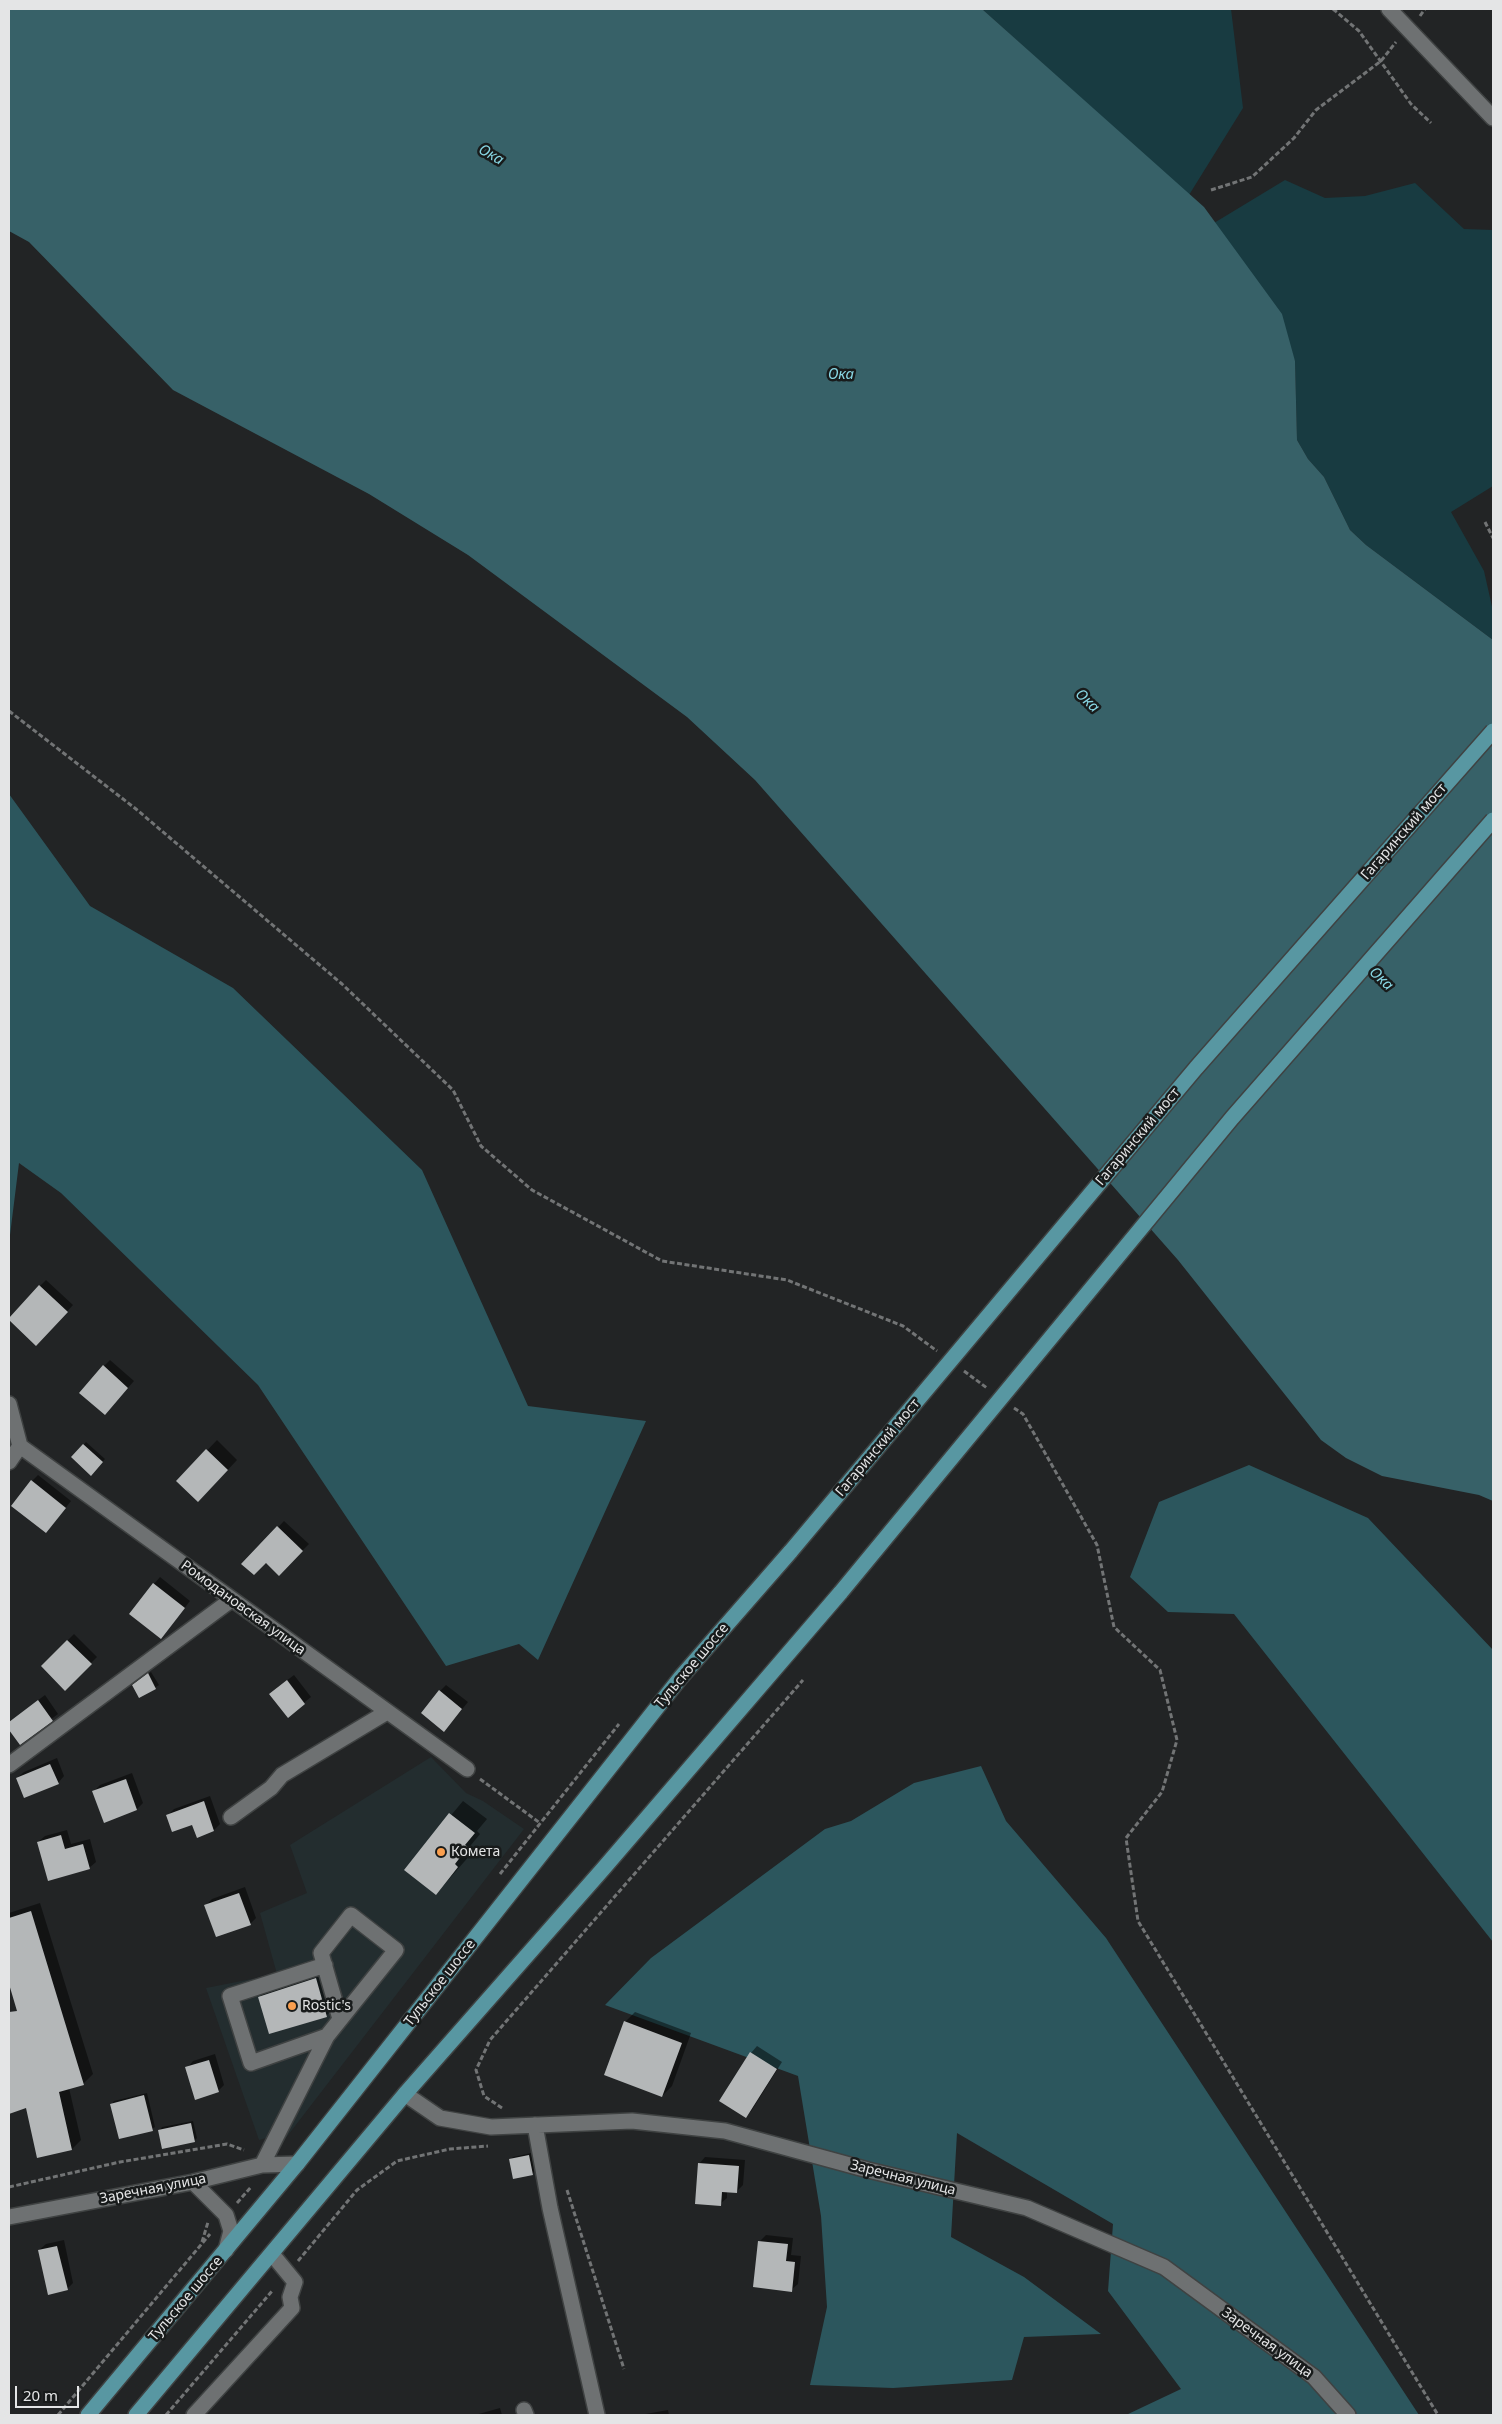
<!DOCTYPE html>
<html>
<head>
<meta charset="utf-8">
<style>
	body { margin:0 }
	#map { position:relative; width:1502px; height:2424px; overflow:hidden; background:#222425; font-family:"Noto Sans",sans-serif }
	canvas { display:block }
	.frame { position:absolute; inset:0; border:10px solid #e4e5e6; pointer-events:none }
	.scale { position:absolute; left:15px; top:2386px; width:64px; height:22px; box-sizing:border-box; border:2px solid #e4e5e6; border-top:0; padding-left:6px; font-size:15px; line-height:18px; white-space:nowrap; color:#e4e5e6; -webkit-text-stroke:4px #181b1b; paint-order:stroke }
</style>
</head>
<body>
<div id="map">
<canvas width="1502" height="2424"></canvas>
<div class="frame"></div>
<div class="scale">20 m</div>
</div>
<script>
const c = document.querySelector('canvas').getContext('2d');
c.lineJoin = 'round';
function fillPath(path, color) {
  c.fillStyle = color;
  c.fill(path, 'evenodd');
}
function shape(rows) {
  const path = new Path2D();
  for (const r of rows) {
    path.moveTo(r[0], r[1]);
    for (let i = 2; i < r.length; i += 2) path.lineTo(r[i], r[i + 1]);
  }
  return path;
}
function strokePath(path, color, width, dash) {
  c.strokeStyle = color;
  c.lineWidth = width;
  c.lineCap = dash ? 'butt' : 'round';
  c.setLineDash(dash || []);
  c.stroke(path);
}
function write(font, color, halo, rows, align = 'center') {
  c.font = font + ' "Noto Sans",sans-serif';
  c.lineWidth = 5;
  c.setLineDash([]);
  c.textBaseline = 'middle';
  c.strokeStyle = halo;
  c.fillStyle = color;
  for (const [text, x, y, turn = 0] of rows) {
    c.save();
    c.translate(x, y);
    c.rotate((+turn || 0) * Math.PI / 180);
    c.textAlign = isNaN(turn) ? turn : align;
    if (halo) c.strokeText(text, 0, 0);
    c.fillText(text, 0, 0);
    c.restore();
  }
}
const built = shape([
	[431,1757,466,1793,483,1801,524,1829,285,2139,277,2135,259,2140,206,1988,277,1974,260,1913,307,1893,290,1845]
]);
const green = shape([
	[982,9,1231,9,1243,108,1189,195],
	[1285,180,1325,198,1365,196,1415,183,1464,229,1493,230,1493,486,1451,512,1484,571,1493,611,1493,640,1366,545,1350,530,1324,477,1308,459,1297,440,1295,361,1214,223]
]);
const forest = shape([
	[9,794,90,906,233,988,422,1170,528,1406,646,1421,538,1660,519,1644,446,1666,258,1385,61,1193,19,1163,9,1243],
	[1249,1465,1368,1518,1493,1650,1493,1942,1234,1614,1168,1612,1130,1577,1159,1502],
	[981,1766,1006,1821,1106,1938,1419,2415,1126,2415,1181,2389,1108,2291,1113,2224,957,2133,951,2237,1024,2277,1101,2334,1024,2337,1012,2380,893,2388,810,2385,827,2307,821,2216,798,2076,605,2005,651,1958,825,1829,851,1821,914,1783]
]);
const water = shape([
	[9,9,982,9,1204,207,1282,314,1295,361,1297,440,1308,459,1324,477,1350,530,1366,545,1493,640,1493,1501,1479,1495,1382,1476,1346,1458,1321,1440,1178,1260,755,780,687,717,468,555,369,494,173,390,29,242,9,231]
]);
const shadow = shape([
	[46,1280,73,1305,43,1338,40,1286],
	[110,1360,134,1381,111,1407,104,1366],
	[217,1440,237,1460,208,1491,178,1481],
	[86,1442,105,1459,91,1474,73,1457],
	[38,1475,71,1501,52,1525,32,1481],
	[284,1521,309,1544,279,1574,266,1562,243,1564],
	[160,1577,190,1601,167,1631,154,1584],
	[74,1634,97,1657,65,1689,42,1666],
	[151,1672,159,1685,140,1697,136,1683],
	[294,1675,311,1697,288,1716,277,1688],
	[446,1685,468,1702,450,1724,440,1691],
	[45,1695,58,1714,20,1743,9,1727,9,1722],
	[57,1758,64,1776,58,1783,17,1778,24,1772],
	[132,1773,143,1803,137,1809,94,1791,100,1785],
	[210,1796,220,1824,214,1830,168,1815,174,1809],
	[463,1801,487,1819,477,1831,480,1834,467,1850,471,1854,436,1894,406,1869],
	[67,1830,71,1844,90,1839,96,1862,89,1868,38,1842,45,1836],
	[245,1887,256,1918,250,1924,206,1905,212,1899],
	[40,1903,93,2074,83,2084,69,2088,81,2140,72,2149,27,2107,9,2113,9,2065,32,2057,9,1980,9,1913],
	[326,1969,336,2006,326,2016,260,1997,269,1987],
	[635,2012,691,2033,672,2086,662,2096,625,2022],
	[757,2046,782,2062,752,2110,746,2117,751,2053],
	[215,2054,224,2085,218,2091,187,2068,193,2061],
	[147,2093,155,2127,152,2129,112,2104,114,2101],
	[193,2121,197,2138,194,2141,160,2130,162,2127],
	[531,2153,535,2171,532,2174,510,2160,513,2157],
	[705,2157,745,2160,743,2185,736,2192,727,2191,727,2198,720,2204,699,2164],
	[766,2235,793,2238,791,2255,801,2256,798,2284,791,2290,759,2242],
	[64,2240,73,2283,67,2289,39,2250,46,2244],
	[500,2408,502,2415,475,2415],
	[668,2410,669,2415,640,2415]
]);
const building = shape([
	[39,1285,68,1312,36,1346,9,1320,9,1318],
	[103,1365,128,1388,105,1415,79,1393],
	[83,1444,103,1462,91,1476,71,1457],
	[206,1449,228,1470,198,1502,176,1481],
	[31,1480,66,1508,46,1533,11,1506],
	[277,1526,303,1551,279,1576,266,1563,254,1575,241,1564],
	[153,1583,185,1608,161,1639,129,1614],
	[67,1640,92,1664,65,1691,41,1666],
	[148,1673,156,1689,139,1698,132,1685],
	[287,1680,305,1704,288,1718,269,1694],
	[439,1690,462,1709,444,1732,421,1713],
	[38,1700,53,1721,20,1745,9,1730,9,1722],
	[50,1764,59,1784,24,1798,16,1778],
	[126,1779,137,1810,104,1823,92,1791],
	[204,1801,214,1831,197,1838,192,1825,172,1832,166,1815],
	[449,1813,475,1833,465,1845,468,1847,455,1864,458,1867,436,1895,404,1870],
	[61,1835,65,1849,83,1844,90,1869,48,1881,37,1842],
	[239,1893,251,1925,216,1937,204,1905],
	[31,1911,84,2085,59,2092,72,2150,37,2158,26,2108,9,2114,9,2012,17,2011,9,1984,9,1918],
	[316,1978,327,2017,269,2034,258,1997],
	[624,2021,682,2043,662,2097,604,2075],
	[750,2052,777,2069,746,2118,719,2101],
	[209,2060,219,2092,195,2100,185,2067],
	[144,2095,153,2131,119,2139,110,2104],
	[191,2123,195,2142,162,2149,158,2130],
	[529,2155,533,2175,513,2179,509,2159],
	[698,2163,739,2166,737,2193,722,2192,721,2206,695,2204],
	[758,2241,788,2244,786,2261,795,2262,792,2292,753,2287],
	[57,2246,68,2290,48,2295,38,2250]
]);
const path = shape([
	[1333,9,1359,31,1411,104,1431,123],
	[1420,16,1425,9],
	[1211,190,1252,177,1294,138,1316,110,1381,61,1396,42],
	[1485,522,1493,538],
	[9,711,136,809,342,984,453,1090,481,1146,532,1190,662,1261,787,1280,903,1326,937,1351],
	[964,1371,987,1388],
	[1014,1408,1023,1414,1097,1545,1114,1627,1160,1670,1177,1740,1162,1792,1126,1838,1138,1921,1438,2415],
	[480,1779,540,1823],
	[500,1874,619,1724],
	[502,2108,484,2096,476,2070,490,2040,803,1680],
	[9,2187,120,2162,227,2144,244,2150],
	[567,2190,624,2369],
	[237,2203,251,2187],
	[202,2242,208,2222],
	[298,2261,357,2190,397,2161,450,2149,488,2146],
	[58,2415,210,2234],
	[166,2415,273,2290]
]);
const minor = shape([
	[1389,9,1493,118],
	[9,1404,20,1446,9,1462],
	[20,1446,467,1769],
	[9,1765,231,1600],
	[231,1817,271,1788,282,1775,387,1712],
	[325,1965,230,1996,251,2063,327,2036],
	[405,2094,440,2118,491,2127,632,2121,725,2131,868,2170,1027,2208,1164,2267,1314,2377,1348,2415],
	[535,2125,550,2208,597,2415],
	[262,2165,327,2036,396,1950,351,1915,321,1953,340,2019],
	[193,2182,226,2215,231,2231,226,2250],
	[9,2217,193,2182,262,2165,297,2164],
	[524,2410,526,2415],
	[194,2415,292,2308,290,2297,295,2282,272,2254]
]);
const major = shape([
	[88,2415,297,2164,681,1677,791,1551],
	[136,2415,405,2094,603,1869,841,1592]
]);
const majorBridge = shape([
	[791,1551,1196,1068,1493,731],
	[841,1592,1232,1118,1493,820]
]);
const markers = [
	[441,1852,5,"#fa9f4f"],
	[292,2006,5,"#fa9f4f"]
];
const streetNames = [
	["Гагаринский мост",1404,832,-49],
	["Гагаринский мост",1138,1137,-50],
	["Гагаринский мост",878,1448,-50],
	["Ромодановская улица",243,1608,36],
	["Тульское шоссе",692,1666,-50],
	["Тульское шоссе",440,1983,-52],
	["Заречная улица",903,2178,14],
	["Заречная улица",153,2189,-11],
	["Тульское шоссе",186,2299,-50],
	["Заречная улица",1267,2343,36]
];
const poiNames = [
	["Комета",451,1852],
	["Rostic's",302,2006]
];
const waterNames = [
	["Ока",491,155,30],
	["Ока",841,375],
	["Ока",1087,701,43],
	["Ока",1381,979,43]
];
fillPath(built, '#232d2f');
fillPath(green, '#183b41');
fillPath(forest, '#2c565d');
fillPath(water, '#376168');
fillPath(shadow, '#0007');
fillPath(building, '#b4b7b8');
strokePath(minor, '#3f4242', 18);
strokePath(major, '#3f4242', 18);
strokePath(path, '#727475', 3, [5, 2.5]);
strokePath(minor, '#6e7172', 15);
strokePath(major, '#5897a2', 15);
strokePath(majorBridge, '#3f4242', 18, []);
strokePath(majorBridge, '#5897a2', 15);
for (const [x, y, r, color] of markers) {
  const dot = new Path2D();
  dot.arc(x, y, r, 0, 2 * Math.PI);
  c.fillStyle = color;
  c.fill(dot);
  strokePath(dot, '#181b1b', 2);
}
write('14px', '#e4e5e6', '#181b1b', streetNames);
write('14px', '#e4e5e6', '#181b1b', poiNames, 'left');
write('italic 15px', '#87d5e2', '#181b1b', waterNames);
</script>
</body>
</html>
